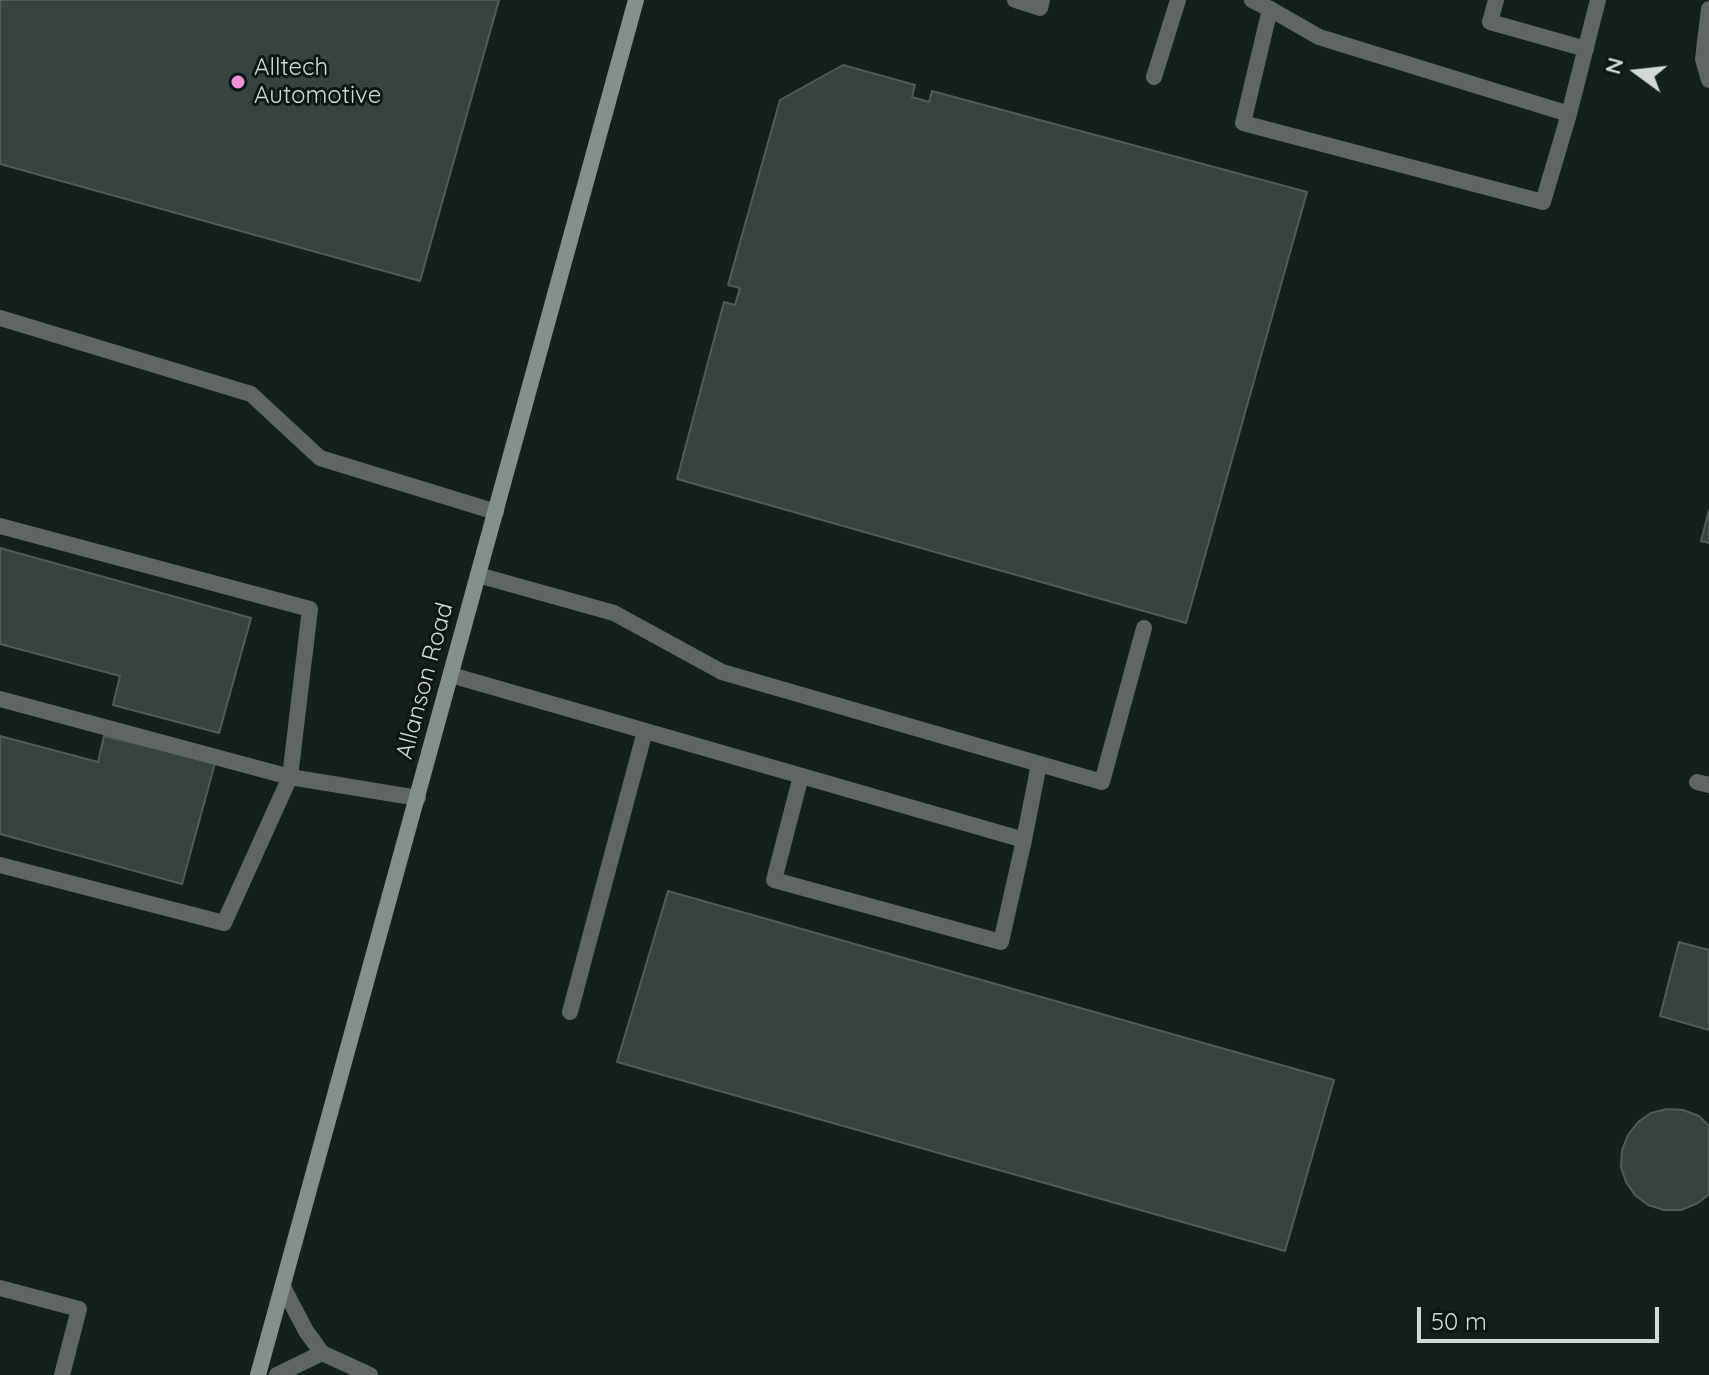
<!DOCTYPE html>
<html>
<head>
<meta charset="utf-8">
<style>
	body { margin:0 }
	#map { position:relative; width:1709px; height:1375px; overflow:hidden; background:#151f1e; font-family:Quicksand,sans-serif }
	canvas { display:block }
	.north { position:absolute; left:1597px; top:32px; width:80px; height:80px; -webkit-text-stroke:6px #0c1615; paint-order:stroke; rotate:285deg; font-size:22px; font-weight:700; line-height:32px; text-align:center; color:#d2d9d8 }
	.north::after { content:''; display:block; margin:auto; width:28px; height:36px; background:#d2d9d8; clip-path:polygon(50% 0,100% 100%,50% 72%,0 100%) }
	.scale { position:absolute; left:1417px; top:1307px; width:242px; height:36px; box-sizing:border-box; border:4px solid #d2d9d8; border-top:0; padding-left:10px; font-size:24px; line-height:28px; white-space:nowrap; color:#d2d9d8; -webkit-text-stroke:6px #0c1615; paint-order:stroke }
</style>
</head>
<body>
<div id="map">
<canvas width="1709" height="1375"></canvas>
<div class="north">N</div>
<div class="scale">50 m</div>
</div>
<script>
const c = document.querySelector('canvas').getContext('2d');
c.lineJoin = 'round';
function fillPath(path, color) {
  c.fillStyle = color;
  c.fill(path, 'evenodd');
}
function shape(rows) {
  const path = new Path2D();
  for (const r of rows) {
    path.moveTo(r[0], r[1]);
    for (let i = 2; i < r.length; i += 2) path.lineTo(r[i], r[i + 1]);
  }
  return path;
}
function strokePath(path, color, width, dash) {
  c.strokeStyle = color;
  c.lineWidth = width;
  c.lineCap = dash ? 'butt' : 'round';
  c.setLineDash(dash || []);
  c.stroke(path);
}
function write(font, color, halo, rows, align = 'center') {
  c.font = font + ' Quicksand,sans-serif';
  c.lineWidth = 6;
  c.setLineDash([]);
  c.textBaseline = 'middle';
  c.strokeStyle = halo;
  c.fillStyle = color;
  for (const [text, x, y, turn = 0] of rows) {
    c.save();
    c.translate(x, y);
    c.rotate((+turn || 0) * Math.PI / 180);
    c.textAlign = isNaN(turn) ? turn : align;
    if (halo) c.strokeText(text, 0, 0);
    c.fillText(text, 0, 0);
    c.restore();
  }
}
const building = shape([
	[0,0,499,0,420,281,0,164,0,0],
	[843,65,915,85,912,97,929,102,932,91,1307,192,1186,623,677,479,724,302,735,305,740,288,728,285,780,100,843,65],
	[1709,510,1709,543,1701,541,1709,510],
	[0,548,251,618,219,733,113,705,120,676,0,644,0,548],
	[0,736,98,762,104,736,215,763,182,884,0,834,0,736],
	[668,891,1334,1080,1285,1251,617,1062,668,891],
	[1679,942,1709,950,1709,1030,1660,1016,1679,942],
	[1667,1109,1683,1110,1699,1116,1709,1126,1709,1194,1698,1203,1681,1210,1664,1210,1648,1205,1635,1195,1626,1182,1621,1167,1622,1150,1628,1135,1638,1122,1651,1113,1667,1109]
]);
const lane = shape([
	[1015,0,1040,8,1042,0],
	[1252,0,1270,9,1319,37,1569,114,1543,202,1243,123,1270,9],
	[1496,0,1490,22,1586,49],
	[1709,9,1703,59,1709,80],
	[1154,77,1178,0],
	[1569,114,1598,0],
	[0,318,251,394,320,458,496,512],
	[0,526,310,609,290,777,0,699],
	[478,575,614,613,722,672,1102,782,1144,628],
	[451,675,1024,840,1039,764],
	[801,776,774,880,1001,942,1024,840],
	[0,865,224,923,290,777,418,798],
	[570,1012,645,731],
	[283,1287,306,1331,322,1353,370,1375],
	[0,1288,79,1309,62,1375],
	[277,1375,322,1353]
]);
const street = shape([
	[1697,782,1709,785]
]);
const secondary = shape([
	[258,1375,636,0]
]);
const markers = [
	[238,82,8,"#f291d6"]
];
const poiNames = [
	["Alltech",254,68],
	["Automotive",254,96]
];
const streetNames = [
	["Allanson Road",425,681,-75]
];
fillPath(building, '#374241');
strokePath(building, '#505c5a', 2);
strokePath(lane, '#606565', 16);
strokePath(street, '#606565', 16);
strokePath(secondary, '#878f8e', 16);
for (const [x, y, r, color] of markers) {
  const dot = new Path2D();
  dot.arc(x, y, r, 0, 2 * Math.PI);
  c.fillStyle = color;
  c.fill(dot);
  strokePath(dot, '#0c1615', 3);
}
write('24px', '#d2d9d8', '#0c1615', poiNames, 'left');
write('24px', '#d2d9d8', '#0c1615', streetNames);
</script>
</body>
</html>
